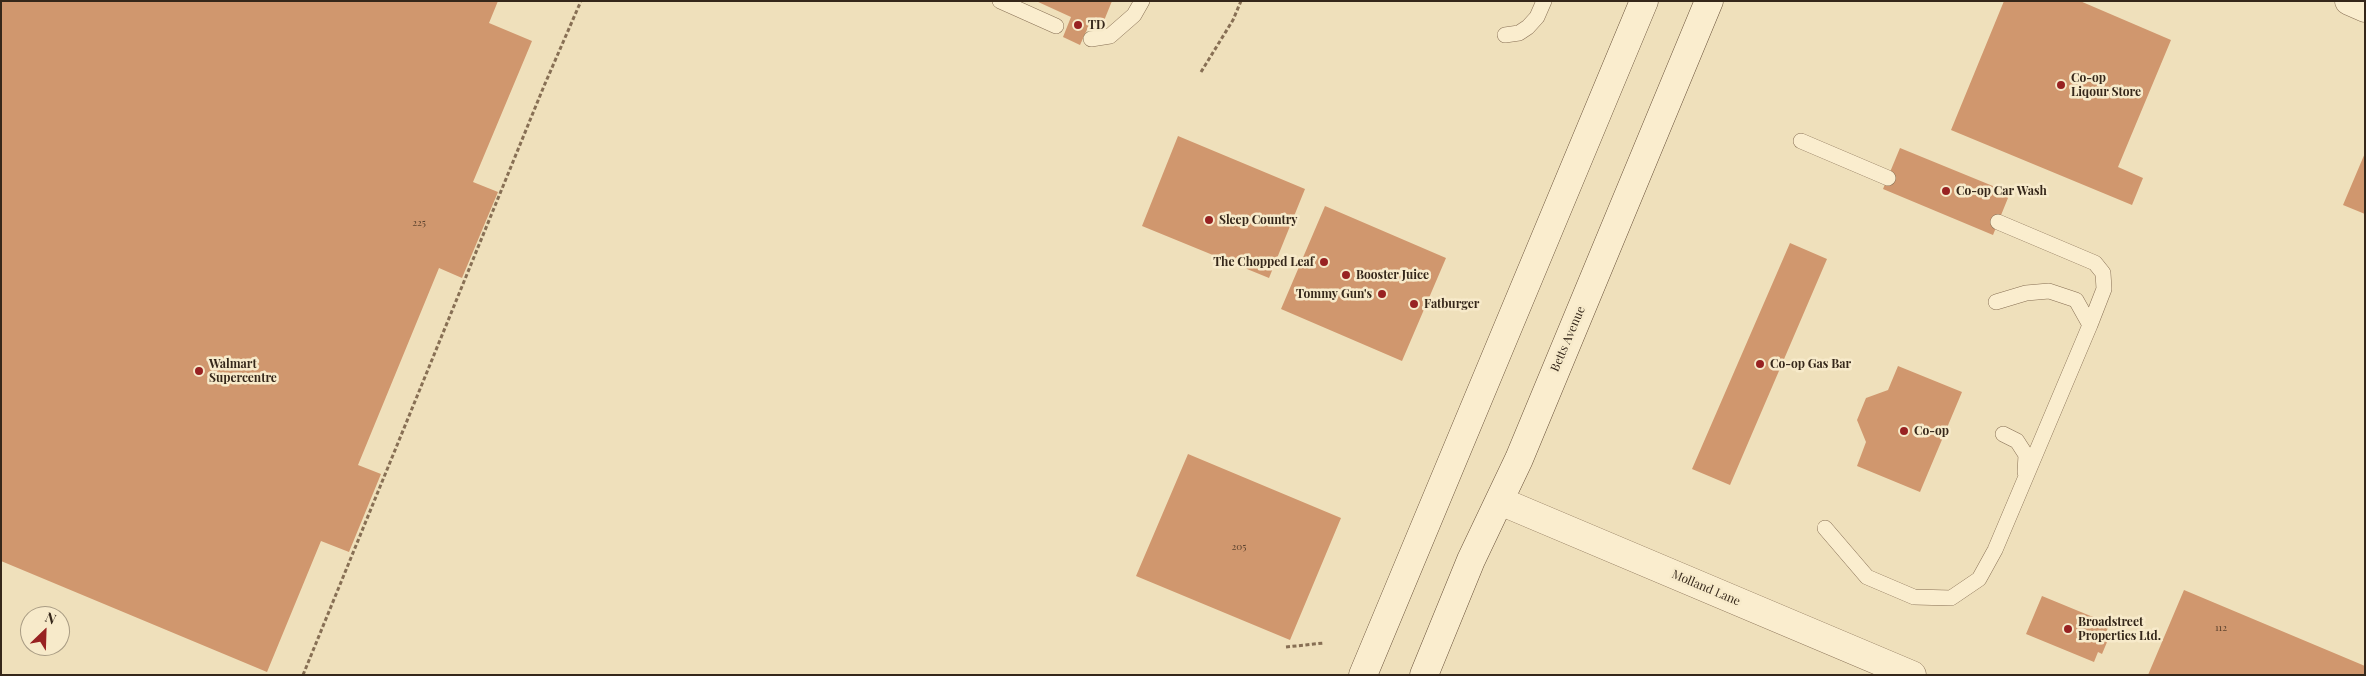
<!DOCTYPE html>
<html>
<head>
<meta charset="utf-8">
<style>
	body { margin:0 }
	#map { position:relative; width:2366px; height:676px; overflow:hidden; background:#efe0bb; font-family:"Playfair Display",serif }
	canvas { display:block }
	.frame { position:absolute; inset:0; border:2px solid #35271a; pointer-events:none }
	.north { position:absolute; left:20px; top:606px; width:50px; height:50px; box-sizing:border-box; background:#f7eaca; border:1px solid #a99c84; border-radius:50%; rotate:24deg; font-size:14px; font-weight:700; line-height:20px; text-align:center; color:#35271a }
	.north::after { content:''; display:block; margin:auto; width:18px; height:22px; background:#982222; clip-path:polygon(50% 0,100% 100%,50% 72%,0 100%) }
</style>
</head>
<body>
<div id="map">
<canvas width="2366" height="676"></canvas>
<div class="frame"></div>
<div class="north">N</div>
</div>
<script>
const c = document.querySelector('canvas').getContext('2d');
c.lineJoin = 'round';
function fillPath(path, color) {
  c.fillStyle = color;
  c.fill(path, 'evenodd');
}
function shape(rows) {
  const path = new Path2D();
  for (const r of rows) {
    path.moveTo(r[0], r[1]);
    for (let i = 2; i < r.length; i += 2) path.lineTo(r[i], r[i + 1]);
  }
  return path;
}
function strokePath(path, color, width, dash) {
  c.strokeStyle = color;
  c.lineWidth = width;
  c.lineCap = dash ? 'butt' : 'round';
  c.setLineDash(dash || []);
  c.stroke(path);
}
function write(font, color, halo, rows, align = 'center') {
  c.font = font + ' "Playfair Display",serif';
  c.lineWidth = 5;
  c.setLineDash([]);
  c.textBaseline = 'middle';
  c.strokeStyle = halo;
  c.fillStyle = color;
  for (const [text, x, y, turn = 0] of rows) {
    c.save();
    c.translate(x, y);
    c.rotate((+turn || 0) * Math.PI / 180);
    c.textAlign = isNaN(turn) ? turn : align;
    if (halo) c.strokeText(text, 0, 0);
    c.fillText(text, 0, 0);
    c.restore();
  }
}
const building = shape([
	[1,1,498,1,489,23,532,41,473,182,498,192,462,278,439,268,358,465,381,474,349,552,321,541,267,672,1,561],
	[1036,1,1112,1,1101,28,1090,23,1080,45,1063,37,1071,17],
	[2004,1,2080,1,2171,40,2118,167,2143,178,2132,205,1951,130],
	[1178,136,1305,189,1269,278,1142,226],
	[1900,148,2010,193,1993,235,1883,189],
	[2365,153,2365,214,2343,205],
	[1325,206,1446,258,1402,361,1281,309],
	[1790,243,1827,259,1730,485,1692,469],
	[1898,366,1962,392,1920,492,1857,466,1866,442,1857,420,1866,398,1888,390],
	[1188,454,1341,518,1290,640,1136,576],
	[2184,590,2365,666,2365,675,2148,675],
	[2042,596,2110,624,2105,634,2110,635,2102,654,2098,652,2094,662,2026,634]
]);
const path = shape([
	[1201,72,1233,20,1241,1],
	[1286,647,1324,643],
	[303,675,544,86,581,1]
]);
const service = shape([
	[1000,1,1056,26],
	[1505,35,1519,33,1528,27,1537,17,1544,1],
	[1091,39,1110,36,1134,15,1142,1],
	[1801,141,1888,178],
	[1998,222,2095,263,2103,273,2104,289,2090,325],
	[2003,434,2017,441,2026,455,2025,472],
	[1825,528,1867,577,1914,597,1951,598,1979,579,1995,550,2090,325,2076,300,2049,291,2026,293,1996,302]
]);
const minor = shape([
	[2349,1,2365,8],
	[1500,501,1912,675]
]);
const secondary = shape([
	[1363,675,1644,1],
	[1424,675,1471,560,1519,459,1709,1]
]);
const markers = [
	[1078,25,5,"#982222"],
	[2061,85,5,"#982222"],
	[1946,191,5,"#982222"],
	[1209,220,5,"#982222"],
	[1324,262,5,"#982222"],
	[1346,275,5,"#982222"],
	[1382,294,5,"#982222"],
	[1414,304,5,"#982222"],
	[1760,364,5,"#982222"],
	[199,371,5,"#982222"],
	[1904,431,5,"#982222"],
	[2068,629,5,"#982222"]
];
const numberNames = [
	["225",419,223],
	["205",1239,547],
	["112",2221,628]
];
const poiNames = [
	["TD",1088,25],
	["Co-op",2071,78],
	["Liqour Store",2071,92],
	["Co-op Car Wash",1956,191],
	["Sleep Country",1219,220],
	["The Chopped Leaf",1314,262,"right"],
	["Booster Juice",1356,275],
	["Tommy Gun's",1372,294,"right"],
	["Fatburger",1424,304],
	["Walmart",209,364],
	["Supercentre",209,378],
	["Co-op Gas Bar",1770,364],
	["Co-op",1914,431],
	["Broadstreet",2078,622],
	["Properties Ltd.",2078,636]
];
const streetNames = [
	["Betts Avenue",1568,339,-67],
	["Molland Lane",1706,588,23]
];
fillPath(building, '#d0976e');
strokePath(service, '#876f54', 16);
strokePath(minor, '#876f54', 29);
strokePath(secondary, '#685038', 29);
strokePath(path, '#876f54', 3, [4, 2.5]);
strokePath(service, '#faedce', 15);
strokePath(minor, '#faedce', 28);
strokePath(secondary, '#faedce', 28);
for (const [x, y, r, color] of markers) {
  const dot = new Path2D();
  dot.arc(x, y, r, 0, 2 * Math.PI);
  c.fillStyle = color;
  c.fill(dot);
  strokePath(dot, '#f7eaca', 2);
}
write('10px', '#5c432f', null, numberNames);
write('bold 12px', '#35271a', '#f7eaca', poiNames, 'left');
write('12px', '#35271a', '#f7eaca', streetNames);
</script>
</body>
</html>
